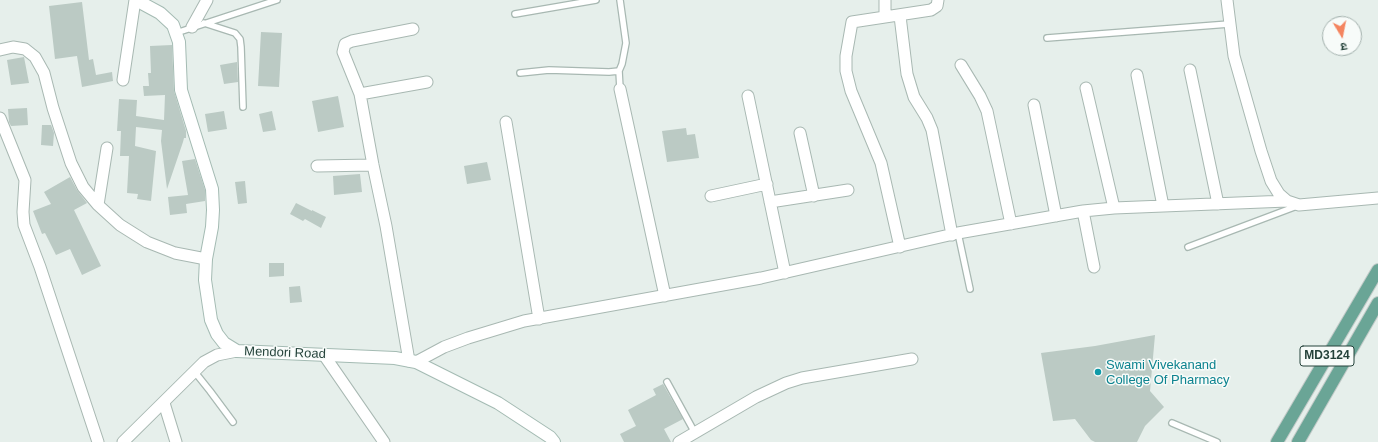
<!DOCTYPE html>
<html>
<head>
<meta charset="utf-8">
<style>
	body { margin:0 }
	#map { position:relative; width:1378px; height:442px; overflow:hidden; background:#e6efeb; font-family:Arial,"Noto Sans Devanagari",sans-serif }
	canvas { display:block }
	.north { position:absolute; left:1322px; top:16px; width:40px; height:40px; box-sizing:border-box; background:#f7fbf9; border:1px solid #a3b1ad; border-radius:50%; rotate:170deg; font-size:11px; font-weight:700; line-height:16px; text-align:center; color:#24423a }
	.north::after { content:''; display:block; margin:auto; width:14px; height:18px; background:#f4845f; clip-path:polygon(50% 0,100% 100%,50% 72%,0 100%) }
</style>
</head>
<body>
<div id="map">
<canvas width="1378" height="442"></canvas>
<div class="north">उ</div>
</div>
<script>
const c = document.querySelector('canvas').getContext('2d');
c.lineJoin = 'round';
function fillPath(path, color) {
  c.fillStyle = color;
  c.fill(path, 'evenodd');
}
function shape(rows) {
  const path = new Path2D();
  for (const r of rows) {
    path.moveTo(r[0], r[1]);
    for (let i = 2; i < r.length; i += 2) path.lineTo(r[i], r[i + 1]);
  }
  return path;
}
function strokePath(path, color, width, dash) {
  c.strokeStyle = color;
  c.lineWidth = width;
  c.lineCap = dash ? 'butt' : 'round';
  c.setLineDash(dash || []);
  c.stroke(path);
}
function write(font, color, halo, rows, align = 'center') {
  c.font = font + ' Arial,sans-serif';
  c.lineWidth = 3;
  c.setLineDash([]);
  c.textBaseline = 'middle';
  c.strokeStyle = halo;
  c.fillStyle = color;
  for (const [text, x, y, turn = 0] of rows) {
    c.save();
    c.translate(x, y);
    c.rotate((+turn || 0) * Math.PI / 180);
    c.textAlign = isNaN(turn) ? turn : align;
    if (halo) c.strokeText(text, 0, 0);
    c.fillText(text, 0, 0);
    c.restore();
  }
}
const building = shape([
	[82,2,89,60,93,59,96,75,112,72,113,81,82,87,77,56,55,59,49,6],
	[261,32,282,33,279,87,258,86],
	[172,45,174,91,186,131,186,138,184,138,183,142,167,189,161,141,162,130,136,127,135,146,156,151,151,201,137,199,138,194,127,193,129,156,120,156,121,131,117,131,119,99,137,100,136,116,164,120,165,95,144,96,143,86,149,86,148,73,151,73,150,46],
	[24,57,29,83,11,85,7,60],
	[237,62,238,82,224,84,220,65],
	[338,96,344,127,318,132,312,101],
	[27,108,28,125,11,126,9,122,8,109],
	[224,111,227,129,208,132,205,114],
	[272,111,276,130,263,132,259,114],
	[42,125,51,125,54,133,53,146,41,145],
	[686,128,687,135,695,134,699,158,667,162,662,131],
	[195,159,205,190,205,201,186,204,187,213,170,215,168,197,188,195,182,161],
	[487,162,491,180,467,184,464,166],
	[360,174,362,192,334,195,333,176],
	[70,177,77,190,87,203,74,210,101,266,82,275,70,249,56,255,45,233,42,234,33,211,51,204,44,192],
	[245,181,247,203,238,204,235,182],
	[296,203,312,211,312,210,326,217,321,228,305,219,303,221,290,214],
	[269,263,284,263,284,276,269,277],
	[300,286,302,302,290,303,289,287],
	[1155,335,1150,391,1164,407,1145,426,1137,442,1095,442,1091,440,1075,419,1053,421,1041,353,1095,346],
	[663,384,683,419,664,429,671,442,624,442,620,434,636,426,628,410,656,395,653,389]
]);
const lane = shape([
	[515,14,596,0],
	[204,23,235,33,240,39,241,47,243,107],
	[176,33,277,0],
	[1047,38,1229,24],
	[619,71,620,89],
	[520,73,549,70,609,72,619,71,622,64,626,43,620,0],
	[958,233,970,289],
	[1188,247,1297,206],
	[194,371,210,391,233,422],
	[667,382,695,433],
	[1172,423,1217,442]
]);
const street = shape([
	[885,0,885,17],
	[1227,0,1234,56,1261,151,1271,181,1279,194,1287,201,1299,205,1378,198],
	[900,16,907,74,914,97,927,118,932,130,952,235],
	[192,27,207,0],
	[0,50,13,47,25,49,35,57,44,73,53,108,71,163,83,187,98,205,120,225,147,242,175,253,206,259],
	[961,65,980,96,987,111,1011,224],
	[1190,70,1218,204],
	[1137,75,1163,206],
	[123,80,135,0],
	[1086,88,1114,208],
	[620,89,665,296],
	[360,94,427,82],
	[748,96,785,273],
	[1034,105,1056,216],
	[0,118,25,180,23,212,24,225,40,267,98,442],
	[506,122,539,319],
	[800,133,814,196],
	[317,166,373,165],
	[711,196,767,184],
	[770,202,848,190],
	[98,205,107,148],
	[1083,211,1094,267],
	[900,247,881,163,851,91,846,71,846,56,852,22,931,10,937,6,938,0],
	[324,355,384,442],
	[409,361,386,226,373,165,360,94,343,52,345,44,352,41,413,29],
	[416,362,444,347,468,338,524,321,761,278,958,233,1083,211,1114,208,1287,201],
	[164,403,176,442],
	[123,442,204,362,217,355,237,351],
	[679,442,756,397,786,383,802,378,912,359]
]);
const secondary = shape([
	[136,0,160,13,173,25,179,42,181,90,212,189,213,210,212,227,206,259,205,280,211,320,217,334,224,343,237,351,395,358,416,362,498,403,550,437,554,442]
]);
const primary = shape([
	[1277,442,1378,270],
	[1298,442,1378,303]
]);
const markers = [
	[1098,372,4,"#0f9aa8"]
];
const shields = [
	[1327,356,54]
];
const shieldNames = [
	["MD3124",1327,356]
];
const streetNames = [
	["Mendori Road",285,353,2]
];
const cultureNames = [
	["Swami Vivekanand",1106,365],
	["College Of Pharmacy",1106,380]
];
fillPath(building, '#bbcac4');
strokePath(lane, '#a8b8b2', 8);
strokePath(street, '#a8b8b2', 13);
strokePath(secondary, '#a4bbb3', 14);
strokePath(primary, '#c2cac8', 14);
strokePath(lane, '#fff', 5.5);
strokePath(street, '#fff', 11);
strokePath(secondary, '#fff', 12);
strokePath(primary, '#6aa596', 12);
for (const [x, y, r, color] of markers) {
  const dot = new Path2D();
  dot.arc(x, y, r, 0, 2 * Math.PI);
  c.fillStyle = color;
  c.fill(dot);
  strokePath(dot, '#f7fbf9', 1.5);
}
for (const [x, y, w] of shields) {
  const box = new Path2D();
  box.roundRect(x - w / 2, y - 10, w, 20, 3);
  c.fillStyle = '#f7fbf9';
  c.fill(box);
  strokePath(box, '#24423a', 1);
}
write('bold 12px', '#24423a', null, shieldNames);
write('13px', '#24423a', '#f7fbf9', streetNames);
write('13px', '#0d838f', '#f7fbf9', cultureNames, 'left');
</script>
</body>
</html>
